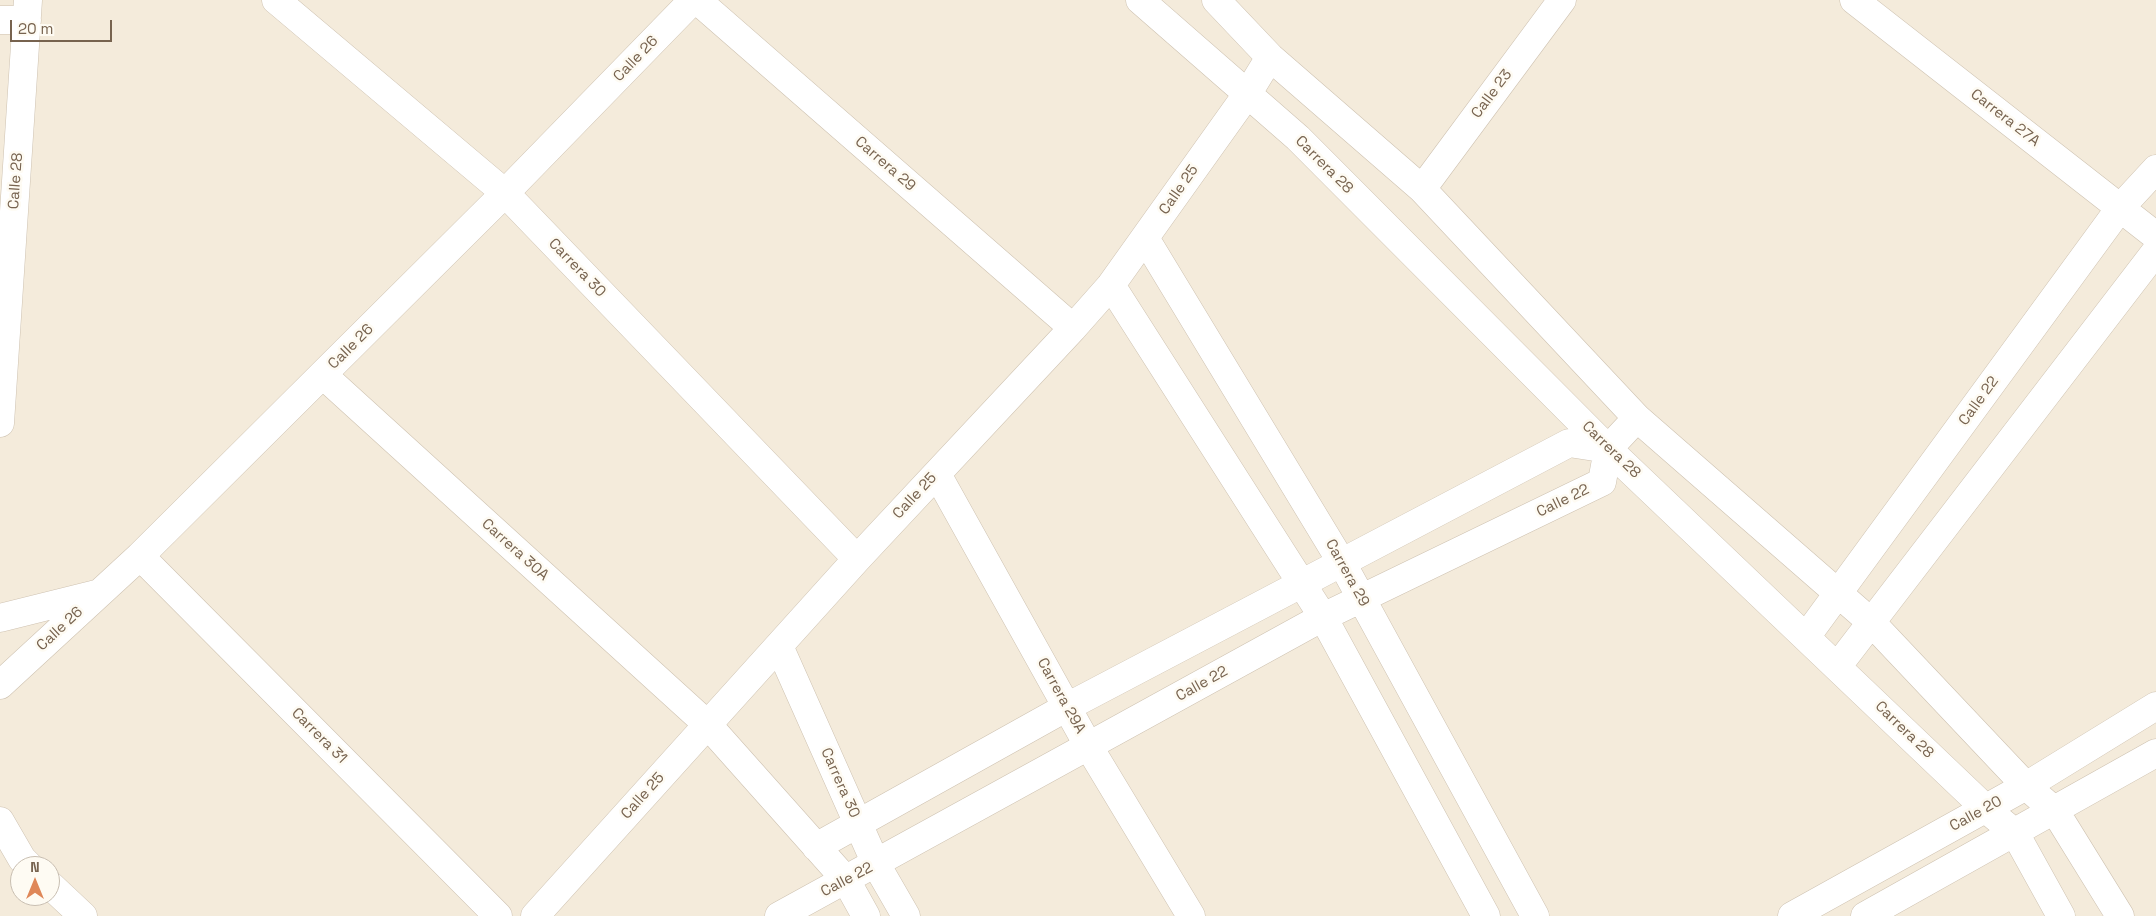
<!DOCTYPE html>
<html>
<head>
<meta charset="utf-8">
<style>
	body { margin:0 }
	#map { position:relative; width:2156px; height:916px; overflow:hidden; background:#fcf8ec; font-family:"Space Grotesk",sans-serif }
	canvas { display:block }
	.north { position:absolute; left:10px; top:856px; width:50px; height:50px; box-sizing:border-box; background:#fefbf3; border:1px solid #c8beb1; border-radius:50%; rotate:0deg; font-size:14px; font-weight:700; line-height:20px; text-align:center; color:#77634f }
	.north::after { content:''; display:block; margin:auto; width:18px; height:22px; background:#df8758; clip-path:polygon(50% 0,100% 100%,50% 72%,0 100%) }
	.scale { position:absolute; left:10px; top:20px; width:102px; height:22px; box-sizing:border-box; border:2px solid #77634f; border-top:0; padding-left:6px; font-size:15px; line-height:18px; white-space:nowrap; color:#77634f; -webkit-text-stroke:4px #fefbf3; paint-order:stroke }
</style>
</head>
<body>
<div id="map">
<canvas width="2156" height="916"></canvas>
<div class="north">N</div>
<div class="scale">20 m</div>
</div>
<script>
const c = document.querySelector('canvas').getContext('2d');
c.lineJoin = 'round';
function fillPath(path, color) {
  c.fillStyle = color;
  c.fill(path, 'evenodd');
}
function shape(rows) {
  const path = new Path2D();
  for (const r of rows) {
    path.moveTo(r[0], r[1]);
    for (let i = 2; i < r.length; i += 2) path.lineTo(r[i], r[i + 1]);
  }
  return path;
}
function strokePath(path, color, width, dash) {
  c.strokeStyle = color;
  c.lineWidth = width;
  c.lineCap = dash ? 'butt' : 'round';
  c.setLineDash(dash || []);
  c.stroke(path);
}
function write(font, color, halo, rows, align = 'center') {
  c.font = font + ' "Space Grotesk",sans-serif';
  c.lineWidth = 5;
  c.setLineDash([]);
  c.textBaseline = 'middle';
  c.strokeStyle = halo;
  c.fillStyle = color;
  for (const [text, x, y, turn = 0] of rows) {
    c.save();
    c.translate(x, y);
    c.rotate((+turn || 0) * Math.PI / 180);
    c.textAlign = isNaN(turn) ? turn : align;
    if (halo) c.strokeText(text, 0, 0);
    c.fillText(text, 0, 0);
    c.restore();
  }
}
const residential = shape([
	[0,0,2156,0,2156,916,0,916],
	[20,866,50,866,50,896,20,896]
]);
const minor = shape([
	[276,0,505,193,857,559],
	[697,0,1073,328],
	[1140,0,1298,138,1608,449,1986,809,2015,833,2061,916],
	[1216,0,1270,57,1422,189,1637,418,1871,622,2026,786,2055,811,2120,916],
	[1854,0,2156,236],
	[0,20,27,20],
	[1422,189,1562,0],
	[1145,238,1342,563,1535,916],
	[1111,285,1323,617,1486,916],
	[323,375,708,725,846,880,866,916],
	[0,423,28,0],
	[937,474,1089,747,1191,916],
	[140,556,498,916],
	[0,618,96,594],
	[1806,637,2120,208,2156,169],
	[779,646,876,864,906,916],
	[1837,667,2156,251],
	[0,685,140,556,505,193,693,0],
	[0,821,22,859,29,866],
	[816,847,1067,707,1569,443,1608,449],
	[50,885,83,916],
	[535,916,857,559,1073,328,1111,285,1248,93,1270,57],
	[779,916,1323,617,1602,482,1608,449,1637,418],
	[1792,916,2026,786,2156,706],
	[1865,916,2156,753]
]);
const streetNames = [
	["Calle 26",636,59,-46],
	["Calle 23",1492,94,-53],
	["Carrera 27A",2005,118,38],
	["Carrera 29",885,164,41],
	["Carrera 28",1324,165,45],
	["Calle 28",16,181,-86],
	["Calle 25",1179,190,-55],
	["Carrera 30",577,268,46],
	["Calle 26",351,347,-45],
	["Calle 22",1979,401,-54],
	["Carrera 28",1611,450,44],
	["Calle 25",915,496,-47],
	["Calle 22",1563,501,-26],
	["Carrera 30A",515,550,42],
	["Carrera 29",1347,573,61],
	["Calle 26",60,629,-43],
	["Calle 22",1202,684,-29],
	["Carrera 29A",1061,696,61],
	["Carrera 28",1904,730,44],
	["Carrera 31",319,736,45],
	["Carrera 30",840,783,66],
	["Calle 25",643,796,-48],
	["Calle 20",1976,814,-29],
	["Calle 22",847,880,-28]
];
fillPath(residential, '#f4ebdb');
strokePath(minor, '#cec2b1', 29);
strokePath(minor, '#fff', 28);
write('15px', '#77634f', '#fefbf3', streetNames);
</script>
</body>
</html>
